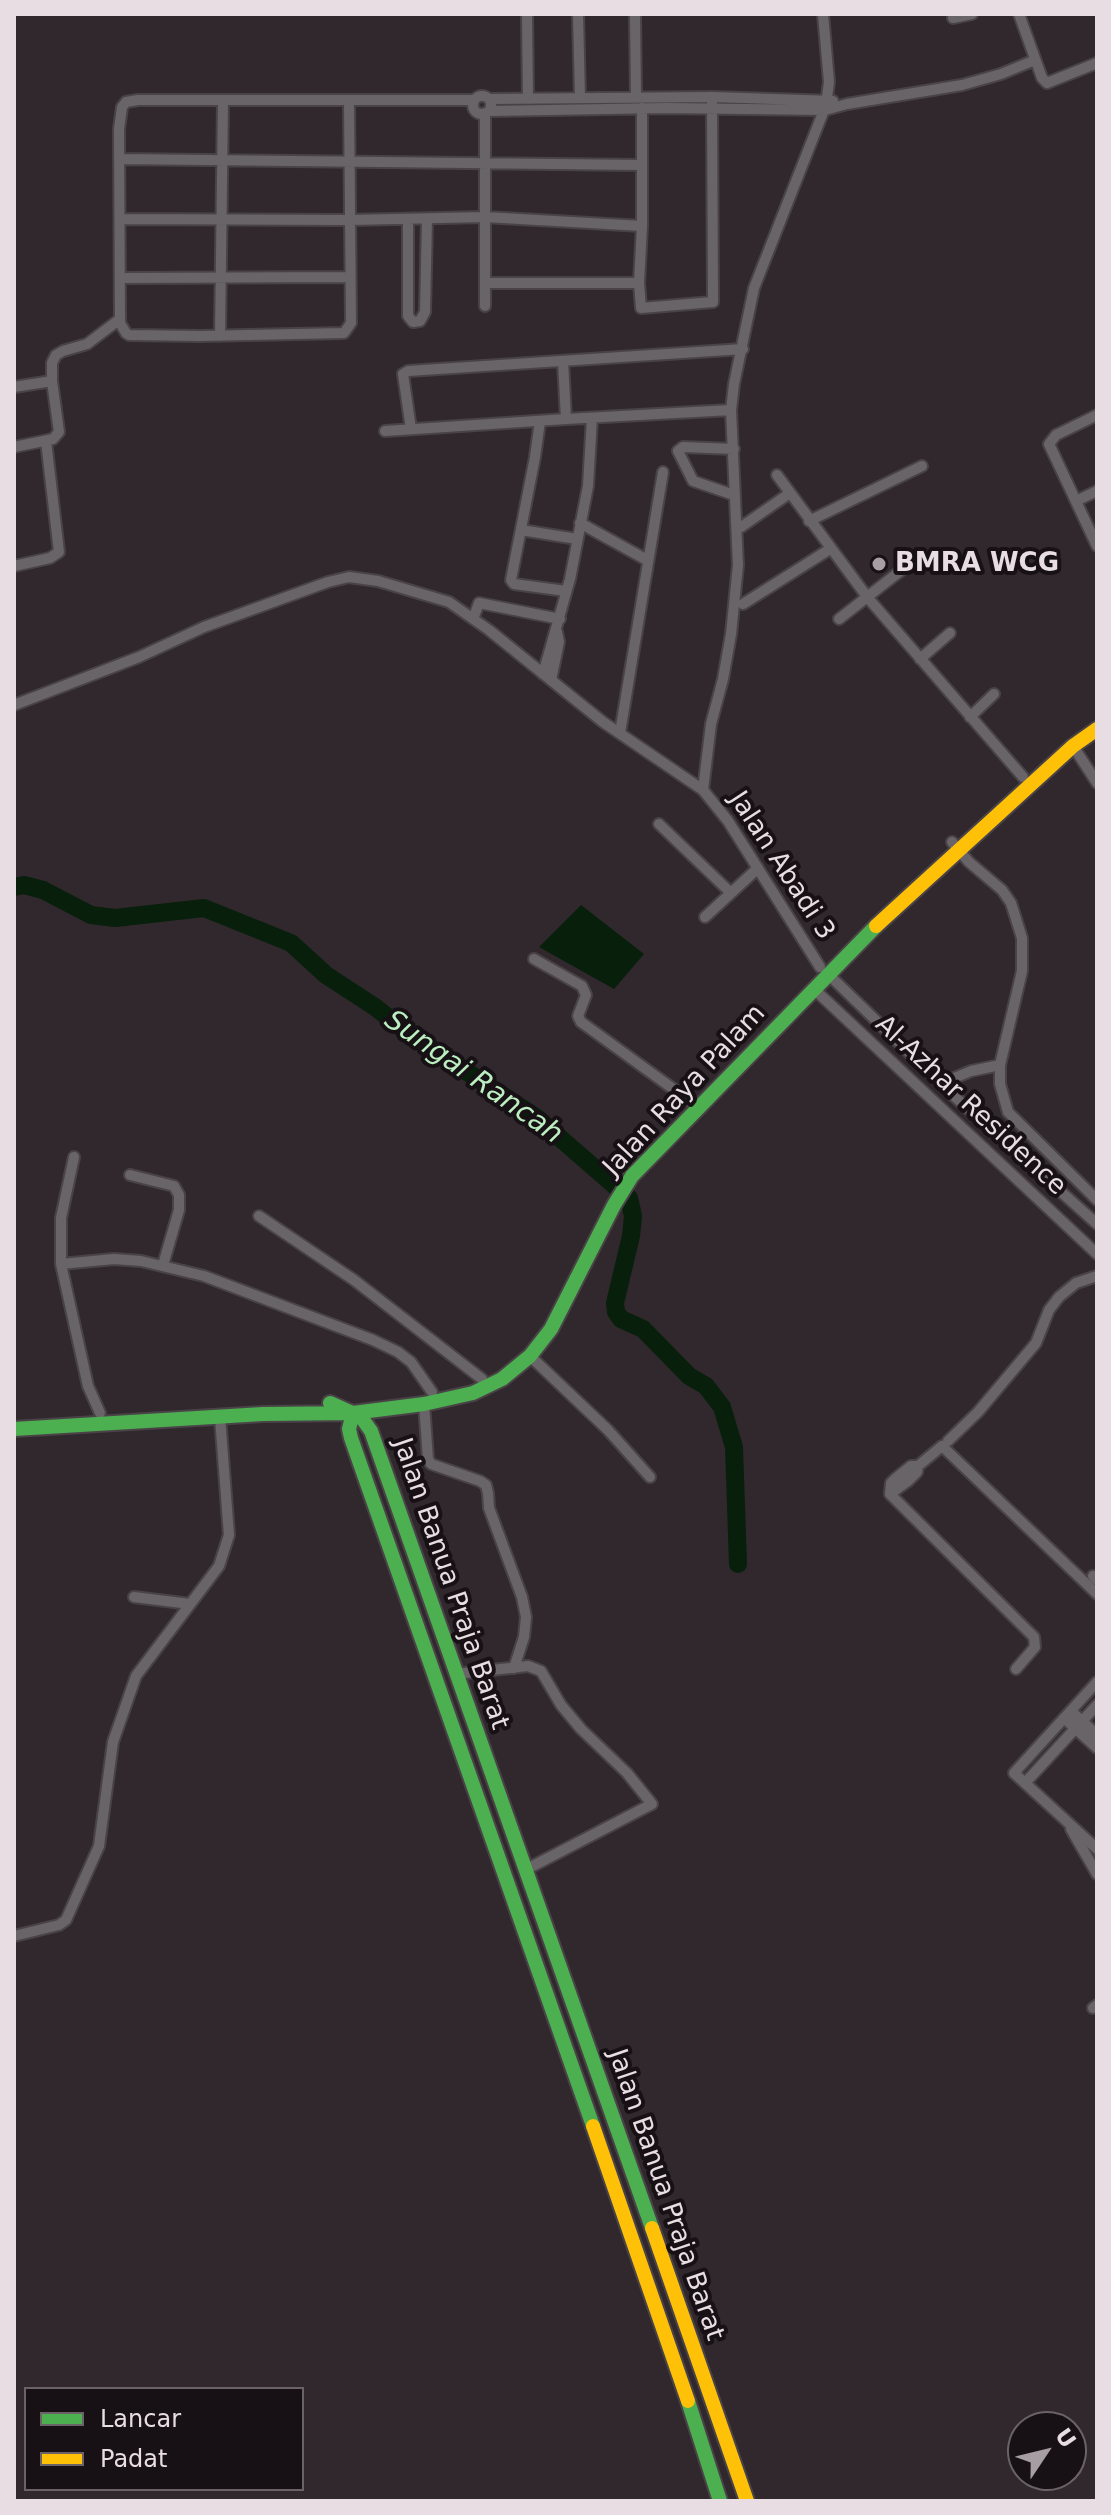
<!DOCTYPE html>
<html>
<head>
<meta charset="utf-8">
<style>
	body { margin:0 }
	#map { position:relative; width:1111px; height:2515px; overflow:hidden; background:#30282d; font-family:"DejaVu Sans",sans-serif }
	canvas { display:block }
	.frame { position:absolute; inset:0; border:16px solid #e7dde3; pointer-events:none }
	.legend { position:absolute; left:24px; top:2387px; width:280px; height:104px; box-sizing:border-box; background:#171014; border:2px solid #6a6267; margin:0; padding:10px 14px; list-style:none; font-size:24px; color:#e7dde3 }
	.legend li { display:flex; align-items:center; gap:16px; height:40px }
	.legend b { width:40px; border:2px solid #6a6267 }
	.north { position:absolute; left:1007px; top:2411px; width:80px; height:80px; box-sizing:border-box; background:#171014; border:2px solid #6a6267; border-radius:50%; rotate:55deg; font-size:22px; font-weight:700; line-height:32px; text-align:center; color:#e7dde3 }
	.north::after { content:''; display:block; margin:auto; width:28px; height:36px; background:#a79ea3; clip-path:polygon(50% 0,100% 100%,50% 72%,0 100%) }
</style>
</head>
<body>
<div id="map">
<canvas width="1111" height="2515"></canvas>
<div class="frame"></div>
<ul class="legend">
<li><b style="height:10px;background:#4caf50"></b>Lancar</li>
<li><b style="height:10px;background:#ffc107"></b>Padat</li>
</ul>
<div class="north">U</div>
</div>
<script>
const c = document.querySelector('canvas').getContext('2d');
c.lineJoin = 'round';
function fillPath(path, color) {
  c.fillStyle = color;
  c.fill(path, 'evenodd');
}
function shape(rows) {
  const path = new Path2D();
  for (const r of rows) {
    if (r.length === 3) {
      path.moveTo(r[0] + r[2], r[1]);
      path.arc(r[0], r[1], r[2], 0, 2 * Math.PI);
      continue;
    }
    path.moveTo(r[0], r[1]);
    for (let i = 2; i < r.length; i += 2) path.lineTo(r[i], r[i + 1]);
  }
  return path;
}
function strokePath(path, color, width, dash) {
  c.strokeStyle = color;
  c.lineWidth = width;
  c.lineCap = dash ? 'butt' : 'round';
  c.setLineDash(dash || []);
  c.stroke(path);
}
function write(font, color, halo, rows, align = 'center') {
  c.font = font + ' "DejaVu Sans",sans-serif';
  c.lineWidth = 8;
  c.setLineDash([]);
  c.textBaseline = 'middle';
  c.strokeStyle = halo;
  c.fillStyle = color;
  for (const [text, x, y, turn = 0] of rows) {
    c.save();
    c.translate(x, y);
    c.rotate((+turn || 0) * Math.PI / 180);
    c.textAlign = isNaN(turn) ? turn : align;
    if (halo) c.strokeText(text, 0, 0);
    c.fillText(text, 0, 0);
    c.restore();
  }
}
const water = shape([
	[581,905,644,954,614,989,539,947]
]);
const river = shape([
	[14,887,24,885,43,890,91,915,115,918,204,908,291,943,326,975,375,1007,408,1033,537,1118,629,1198,633,1216,631,1236,615,1303,616,1312,621,1319,643,1329,689,1376,706,1386,722,1407,734,1447,738,1564]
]);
const street = shape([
	[527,14,528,99],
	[578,14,580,98],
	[635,14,636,98],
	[1019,14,1042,78,1047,83,1097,63],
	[953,18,972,14],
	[482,105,9],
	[489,99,713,97,833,101],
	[349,100,351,323,344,333,200,336,129,335,126,333,120,323,119,129,122,107,126,102,138,100,474,100],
	[489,111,666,108,825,110,847,104,962,85,1001,74,1035,60],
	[485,113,485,306],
	[119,159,641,165],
	[120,219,350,220,485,217,642,226],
	[408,219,408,316,413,322,420,321,425,312,427,219],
	[121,278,350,277],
	[485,283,639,283,642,226,642,108],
	[639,283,641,308,713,302,712,103],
	[220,336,223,100],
	[52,381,52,363,56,355,63,351,87,344,120,319],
	[14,387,52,381,59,432,53,439,14,447],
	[1097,415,1056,435,1049,444,1097,546],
	[566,419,731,410],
	[540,421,535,457,511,580,514,584,566,591],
	[411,429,403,374,408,371,743,349],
	[385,431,566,419,563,361],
	[734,449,683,447,678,451,693,481,734,495],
	[777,475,868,598,1023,777],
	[1076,501,1097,491],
	[809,521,922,466],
	[580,523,647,560],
	[741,527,790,493],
	[521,530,577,539],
	[14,566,50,558,59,552,46,441],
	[743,604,830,549],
	[473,619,479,603,560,619],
	[839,619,908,565],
	[920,659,950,633],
	[543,674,570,579,588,486,592,418],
	[551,680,559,642,557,632],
	[14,705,139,657,204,627,328,582,349,577,378,581,449,602,489,630,603,722,703,790,728,821,820,967],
	[970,717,994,694],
	[620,733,663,472],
	[1073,746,1097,783],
	[703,790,711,724,723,679,731,634,738,565,731,410,734,384,754,288,826,105,829,82,823,14],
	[659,824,731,893,758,868],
	[952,842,969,862,1002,890,1011,903,1022,938,1022,971,1000,1065,1000,1084,1008,1112,1097,1200],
	[705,917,731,893],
	[534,959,582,986,586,995,578,1016,581,1022,690,1101],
	[828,974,954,1096,1097,1224],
	[814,989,1097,1254],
	[942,1083,971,1071,1000,1065],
	[130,1175,174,1186,179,1195,179,1210,163,1265],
	[259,1216,354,1280,482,1379],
	[61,1264,61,1218,74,1157],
	[530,1356,608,1430,650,1477],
	[424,1404,428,1459,431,1464,480,1481,486,1485,488,1493,489,1508,522,1597,526,1617,524,1637,514,1668],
	[100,1413,88,1386,61,1264,114,1259,141,1261,204,1276,373,1340,398,1352,411,1362,432,1392],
	[948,1441,978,1412,1036,1343,1049,1310,1059,1297,1076,1283,1097,1276],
	[890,1494,908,1481,917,1472,918,1466],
	[1093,1576,1097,1580],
	[134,1597,190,1604],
	[1016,1669,1035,1647,1034,1637,890,1494,891,1483,895,1479,911,1466,918,1466,942,1446,1097,1594],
	[456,1674,528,1666,541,1671,561,1705,581,1729,627,1773,652,1804,527,1869],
	[1097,1682,1014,1773,1097,1849],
	[1071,1711,1097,1735],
	[1064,1718,1097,1748],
	[1025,1783,1097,1705],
	[1071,1829,1097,1874],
	[14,1936,59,1925,66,1920,99,1846,113,1742,136,1676,219,1566,229,1535,220,1417],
	[1093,2008,1097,2005]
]);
const fast = shape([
	[330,1403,361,1417,371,1431,652,2228],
	[353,1413,349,1429,351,1438,593,2126],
	[14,1429,263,1414,353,1413,424,1404,473,1393,502,1379,530,1356,551,1329,614,1205,632,1176,876,926],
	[688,2401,720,2501]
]);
const slow = shape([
	[876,926,1073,746,1097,729],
	[593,2126,688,2401],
	[652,2228,747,2501]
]);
const markers = [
	[879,564,8,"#a79ea3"]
];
const poiNames = [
	["BMRA WCG",895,564]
];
const streetNames = [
	["Jalan Abadi 3",781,866,57],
	["Jalan Raya Palam",685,1091,-47],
	["Al-Azhar Residence",970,1106,43],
	["Jalan Banua Praja Barat",450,1584,71],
	["Jalan Banua Praja Barat",665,2195,71]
];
const waterNames = [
	["Sungai Rancah",473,1078,35]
];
fillPath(water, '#081f0c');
strokePath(river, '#081f0c', 18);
strokePath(street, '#494347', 14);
strokePath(fast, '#494347', 18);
strokePath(slow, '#494347', 18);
strokePath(street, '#696467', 10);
strokePath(fast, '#4caf50', 14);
strokePath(slow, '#ffc107', 14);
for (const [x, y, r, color] of markers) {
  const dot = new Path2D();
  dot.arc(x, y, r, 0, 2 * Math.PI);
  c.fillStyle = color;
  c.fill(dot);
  strokePath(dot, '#171014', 3);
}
write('bold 26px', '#e7dde3', '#171014', poiNames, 'left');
write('26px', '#e7dde3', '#171014', streetNames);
write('italic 28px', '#bbeec1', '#171014', waterNames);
</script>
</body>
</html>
